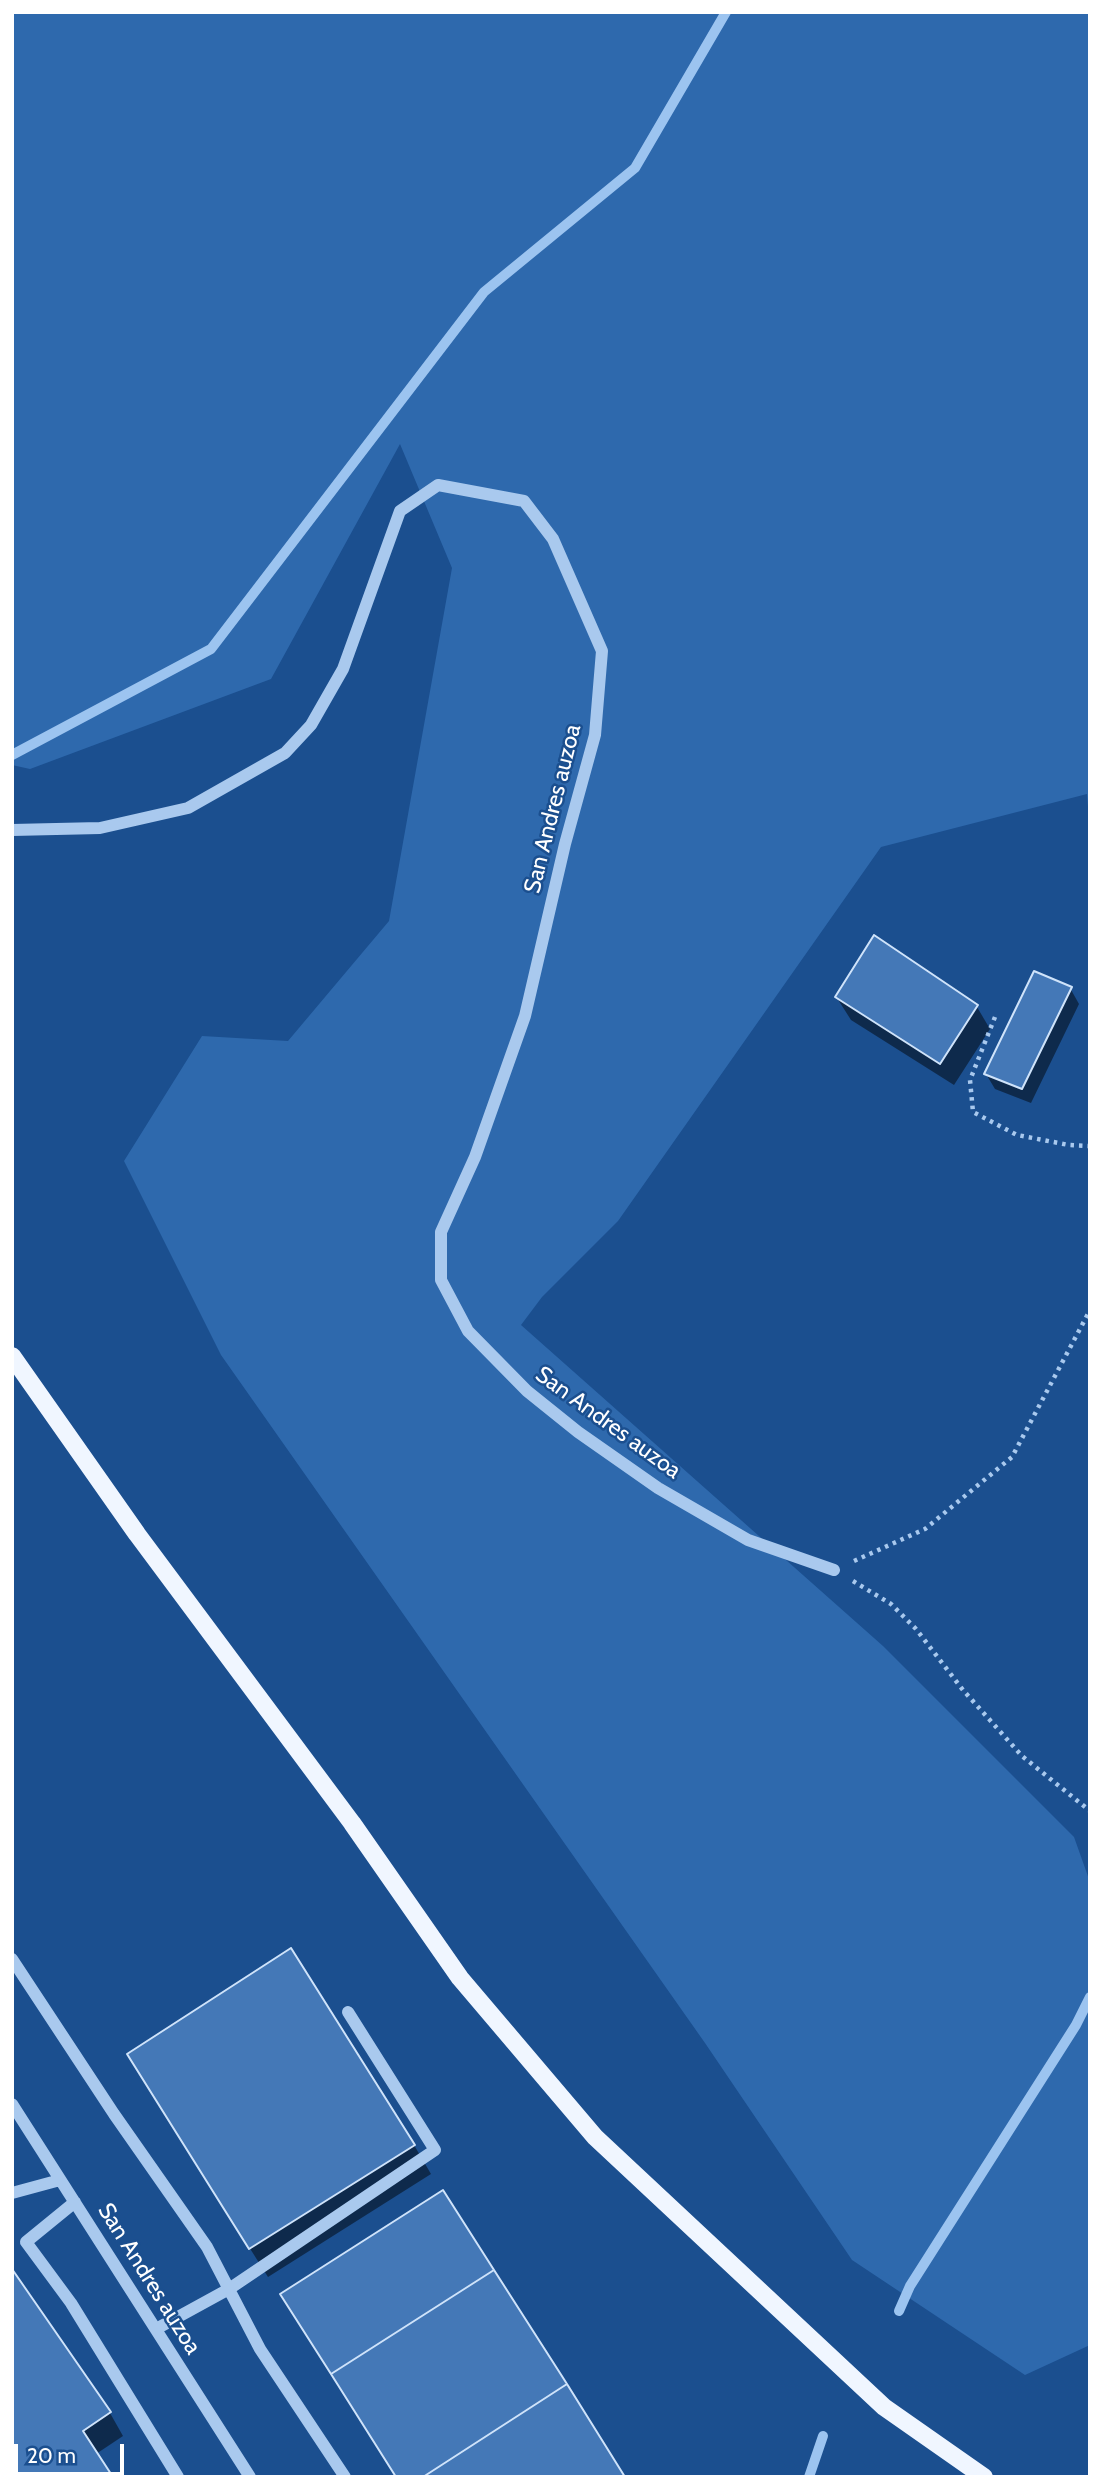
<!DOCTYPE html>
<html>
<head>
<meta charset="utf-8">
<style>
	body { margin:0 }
	#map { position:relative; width:1102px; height:2489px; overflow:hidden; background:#1b4f8f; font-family:Cabin,sans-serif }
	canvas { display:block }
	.frame { position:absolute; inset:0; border:14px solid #fff; pointer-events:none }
	.scale { position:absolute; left:14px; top:2444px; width:110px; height:32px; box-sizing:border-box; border:4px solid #fff; border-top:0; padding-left:9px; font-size:21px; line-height:24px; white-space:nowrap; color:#fff; -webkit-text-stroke:5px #1b4f8f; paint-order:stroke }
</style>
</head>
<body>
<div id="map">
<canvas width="1102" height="2489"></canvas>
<div class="frame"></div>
<div class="scale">20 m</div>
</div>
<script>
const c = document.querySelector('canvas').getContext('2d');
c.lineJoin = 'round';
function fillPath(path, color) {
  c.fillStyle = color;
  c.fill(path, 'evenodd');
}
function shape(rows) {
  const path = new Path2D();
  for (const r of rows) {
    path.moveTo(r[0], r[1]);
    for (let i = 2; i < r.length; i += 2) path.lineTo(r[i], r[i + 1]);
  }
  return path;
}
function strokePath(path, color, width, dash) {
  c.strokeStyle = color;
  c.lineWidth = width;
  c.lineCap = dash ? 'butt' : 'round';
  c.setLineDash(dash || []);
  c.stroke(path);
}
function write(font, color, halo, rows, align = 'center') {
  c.font = font + ' Cabin,sans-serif';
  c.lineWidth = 5;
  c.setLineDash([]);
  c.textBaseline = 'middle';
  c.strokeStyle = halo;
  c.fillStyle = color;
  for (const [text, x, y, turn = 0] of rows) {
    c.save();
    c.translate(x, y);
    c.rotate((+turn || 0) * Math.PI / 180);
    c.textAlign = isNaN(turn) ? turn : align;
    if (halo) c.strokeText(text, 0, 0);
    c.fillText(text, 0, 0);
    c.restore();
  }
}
const green = shape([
	[12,12,1090,12,1090,833,1087,794,881,847,618,1221,542,1297,521,1325,883,1646,1074,1837,1090,1882,1090,2345,1025,2375,852,2260,705,2043,221,1355,124,1161,202,1036,288,1041,389,921,452,568,400,444,271,679,30,769,12,765]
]);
const shadow = shape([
	[874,938,977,1007,990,1029,954,1085,851,1020,837,998],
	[1070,988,1079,1004,1031,1103,995,1089,986,1074],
	[146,2084,414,2145,431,2174,268,2277],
	[12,2272,110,2413,123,2436,96,2454,12,2477]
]);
const stream = shape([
	[12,755,211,649,484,292,635,168,726,12],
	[899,2311,910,2286,1076,2025,1090,1997],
	[809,2477,823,2436]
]);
const building = shape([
	[874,935,978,1005,940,1064,835,997,874,935],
	[1034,971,1072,987,1022,1089,984,1074,1034,971],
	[291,1948,415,2145,249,2249,127,2054,291,1948],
	[443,2190,494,2270,331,2374,280,2294,443,2190],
	[12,2269,111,2412,83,2431,113,2477,12,2477,12,2269],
	[494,2270,567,2384,423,2477,396,2477,331,2374,494,2270],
	[567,2384,625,2477,423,2477,567,2384]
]);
const path = shape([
	[995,1017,970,1080,973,1112,1017,1135,1069,1145,1090,1146],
	[854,1561,925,1529,1012,1457,1090,1310],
	[853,1581,891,1604,916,1629,963,1690,1022,1756,1090,1811]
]);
const minor = shape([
	[12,830,100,828,188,808,285,753,311,725,343,669,400,511,438,485,524,501,553,539,602,651,595,735,565,844,525,1016,475,1157,441,1232,441,1280,468,1331,527,1391,578,1432,658,1488,748,1540,834,1570],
	[12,1959,114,2114,207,2247,260,2349,345,2477],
	[12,2104,250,2477],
	[12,2193,60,2180],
	[75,2202,26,2242,71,2303,178,2477],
	[156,2329,229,2289,435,2150,348,2012]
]);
const major = shape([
	[12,1356,137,1534,352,1823,460,1978,595,2137,884,2407,984,2477]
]);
const streetNames = [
	["San Andres auzoa",553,809,-76],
	["San Andres auzoa",608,1423,36],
	["San Andres auzoa",149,2279,58]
];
fillPath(green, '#2e69ad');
fillPath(shadow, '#0007');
strokePath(stream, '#9cc4f0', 10);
fillPath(building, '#4478b7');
strokePath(building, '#cfe3fa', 2);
strokePath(path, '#a9c9ee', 4.5, [3.5, 5]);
strokePath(minor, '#a9c9ee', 12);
strokePath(major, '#f0f6ff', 18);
write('23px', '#fff', '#1b4f8f', streetNames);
</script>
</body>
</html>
